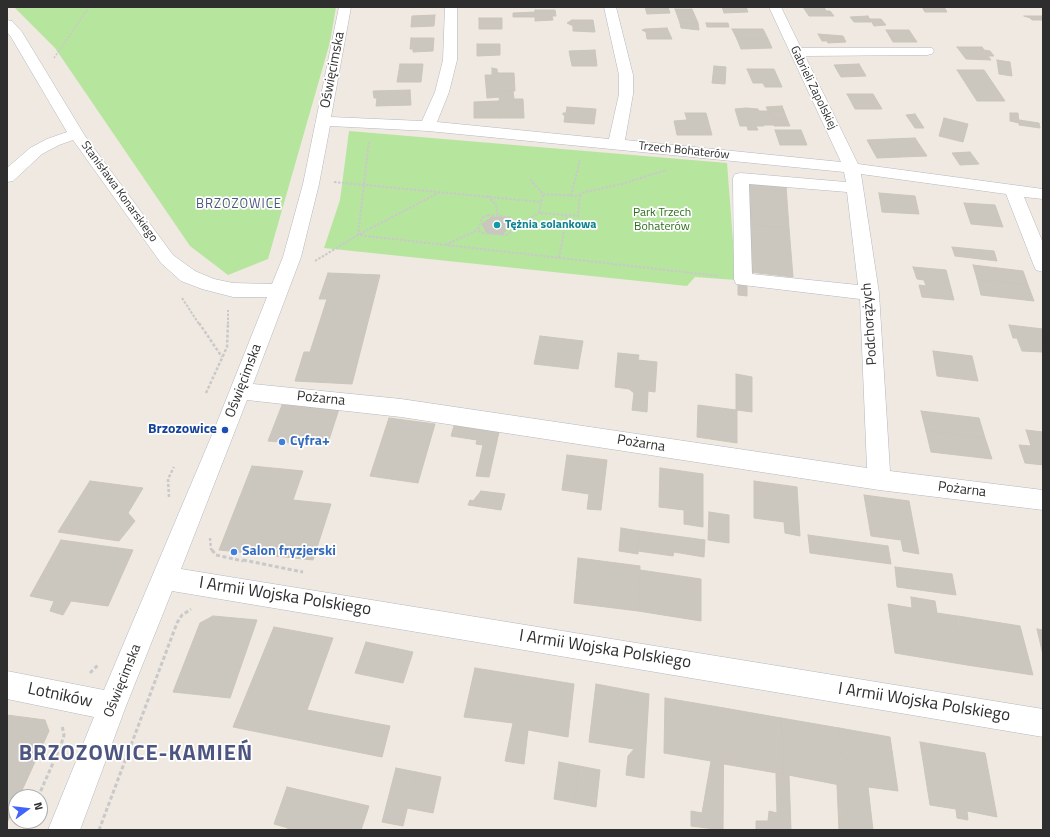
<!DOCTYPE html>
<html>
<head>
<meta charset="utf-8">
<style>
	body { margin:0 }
	#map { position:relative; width:1050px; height:837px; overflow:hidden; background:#efe9e1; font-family:"Titillium Web",sans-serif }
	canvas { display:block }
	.frame { position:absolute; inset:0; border:8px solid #2e2e2e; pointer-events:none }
	.north { position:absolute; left:8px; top:789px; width:40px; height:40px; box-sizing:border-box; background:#fff; border:1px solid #ababab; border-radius:50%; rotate:75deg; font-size:11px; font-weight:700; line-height:16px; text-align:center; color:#2e2e2e }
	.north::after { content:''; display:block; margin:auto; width:14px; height:18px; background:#4264fb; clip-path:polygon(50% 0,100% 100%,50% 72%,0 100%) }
</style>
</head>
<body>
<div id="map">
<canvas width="1050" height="837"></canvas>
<div class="frame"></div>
<div class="north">N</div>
</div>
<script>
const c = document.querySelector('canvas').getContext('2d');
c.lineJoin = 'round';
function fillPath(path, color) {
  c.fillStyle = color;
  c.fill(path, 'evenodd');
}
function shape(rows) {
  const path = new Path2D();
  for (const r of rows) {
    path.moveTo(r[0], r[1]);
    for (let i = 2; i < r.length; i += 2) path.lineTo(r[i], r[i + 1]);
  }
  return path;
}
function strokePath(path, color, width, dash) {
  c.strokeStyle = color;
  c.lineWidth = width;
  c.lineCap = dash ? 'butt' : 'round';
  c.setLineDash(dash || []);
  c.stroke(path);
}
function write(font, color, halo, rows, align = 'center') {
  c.font = font + ' "Titillium Web",sans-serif';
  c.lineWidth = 3.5;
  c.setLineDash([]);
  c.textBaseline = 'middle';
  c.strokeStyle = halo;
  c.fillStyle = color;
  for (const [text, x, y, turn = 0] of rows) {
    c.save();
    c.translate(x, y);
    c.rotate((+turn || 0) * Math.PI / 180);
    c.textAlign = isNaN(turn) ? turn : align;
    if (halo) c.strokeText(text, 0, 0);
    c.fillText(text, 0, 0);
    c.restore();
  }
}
const green = shape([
	[14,7,336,7,330,42,268,259,228,275,190,246,55,48],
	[349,131,727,163,736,280,695,277,687,286,324,248,340,200]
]);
const building = shape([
	[645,7,668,7,670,13,647,14,645,7],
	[722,7,746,7,748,12,724,13,722,7],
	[803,7,824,7,826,11,830,11,834,16,809,16,803,7],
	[922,7,944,7,947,12,925,12,922,7],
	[675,9,692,9,698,23,680,23,675,9],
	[535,10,555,10,556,16,552,16,553,20,535,21,535,17,513,17,513,13,535,12,535,10],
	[435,15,434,26,411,27,412,16,435,15],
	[868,16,871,22,854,22,850,17,868,16],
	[1024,16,1043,16,1043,20,1032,20,1030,18,1024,16],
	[479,18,502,18,502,29,479,29,479,18],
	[870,19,881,19,886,25,874,26,870,19],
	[572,20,593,20,595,32,573,31,573,26,567,23,572,20],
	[680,23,698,23,699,30,681,28,680,23],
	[706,23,728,23,729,27,707,27,706,23],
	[667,28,672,39,647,39,646,32,642,30,645,29,667,28],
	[732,29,763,29,768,39,737,39,732,29],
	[886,30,909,30,917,42,893,42,886,30],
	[818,34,843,36,846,42,828,43,827,41,822,41,818,34],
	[411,38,434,38,433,51,413,52,413,49,410,49,411,38],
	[737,39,768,39,772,48,741,49,737,39],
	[477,44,500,44,500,55,477,56,477,44],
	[957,47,982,47,984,50,990,51,994,56,988,56,991,60,966,59,957,47],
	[595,50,597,66,572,66,569,51,595,50],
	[997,60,1010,62,1012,76,999,74,997,60],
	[400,64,423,64,421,82,397,82,400,64],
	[859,64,866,76,841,77,834,65,859,64],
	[714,66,726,67,725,84,712,83,714,66],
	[492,68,497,69,500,97,487,98,485,75,492,75,492,68],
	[747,69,774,69,782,87,765,87,763,83,753,83,747,69],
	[957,70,984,70,1005,101,977,101,957,70],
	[498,73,514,73,515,91,499,91,498,73],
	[410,90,411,105,376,106,377,98,374,98,373,91,410,90],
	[499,91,513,91,514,99,523,99,524,118,500,118,499,91],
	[847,94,873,94,882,109,855,109,847,94],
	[499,101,500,118,474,118,474,102,499,101],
	[782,106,784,111,768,111,766,107,782,106],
	[567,107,596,109,594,124,564,122,565,115,563,115,563,113,566,113,567,107],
	[746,108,758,109,764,126,756,126,758,130,748,130,747,126,740,126,735,109,746,108],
	[759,111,768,111,773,125,763,125,759,111],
	[768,111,784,111,787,119,771,119,768,111],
	[685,113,706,113,712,135,677,135,674,121,687,120,685,113],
	[1010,113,1018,113,1019,123,1010,121,1010,113],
	[915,114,924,128,915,128,906,115,915,114],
	[944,118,968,124,963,142,939,136,944,118],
	[771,119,787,119,790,126,774,126,771,119],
	[1019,120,1039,123,1040,128,1019,125,1019,120],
	[775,130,801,130,807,145,780,145,775,130],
	[915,138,927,156,901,157,890,139,915,138],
	[890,139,901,157,877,158,867,140,890,139],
	[970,152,979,164,960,165,952,153,970,152],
	[748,182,786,186,789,228,749,225,748,182],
	[879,193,915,196,919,214,882,212,879,193],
	[964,203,995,205,1003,227,971,224,964,203],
	[492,217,506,218,511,226,502,234,487,233,482,224,492,217],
	[749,225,789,228,793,277,750,272,749,225],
	[952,247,994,251,997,261,955,256,952,247],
	[973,265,1023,271,1028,285,977,279,973,265],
	[913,267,946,270,954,300,922,297,919,285,926,286,924,280,917,279,913,267],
	[328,273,380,275,352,384,295,381,304,352,310,352,327,299,319,299,328,273],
	[977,279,1028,285,1034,301,981,295,977,279],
	[738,282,747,283,747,296,738,295,738,282],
	[1009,325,1043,329,1043,352,1022,351,1017,338,1013,338,1009,325],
	[540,336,583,341,578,369,534,364,540,336],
	[933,351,972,356,978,381,937,376,933,351],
	[618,353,639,355,638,360,657,362,655,392,648,391,647,412,632,410,634,393,629,389,615,387,618,353],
	[736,374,752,377,752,412,737,410,737,443,697,437,698,405,736,410,736,374],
	[282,405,339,409,327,446,268,441,282,405],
	[921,411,979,418,985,438,926,431,921,411],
	[389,418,435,424,418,483,370,476,389,418],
	[454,426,499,432,489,477,476,476,483,445,476,444,477,440,451,436,454,426],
	[1026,430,1043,432,1043,465,1025,463,1019,445,1031,446,1026,430],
	[926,431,985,438,992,459,931,452,926,431],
	[567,455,607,460,601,510,587,509,589,494,562,490,567,455],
	[252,466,303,471,293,500,331,504,313,560,219,550,252,466],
	[660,468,703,474,703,527,684,524,684,510,659,507,660,468],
	[90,481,143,488,128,513,135,521,119,541,58,532,90,481],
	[754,481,797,487,800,536,785,533,784,522,754,518,754,481],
	[481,491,505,494,501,510,468,505,470,500,473,501,481,491],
	[864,495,909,501,919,554,903,551,901,540,871,536,864,495],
	[709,512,729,515,729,543,708,540,709,512],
	[621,528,639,531,638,554,619,551,621,528],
	[639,531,705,540,704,557,674,552,673,556,638,551,639,531],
	[808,535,888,546,891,564,810,553,808,535],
	[61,540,133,550,108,606,71,601,63,615,50,611,54,601,30,596,61,540],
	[578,558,640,566,638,611,574,603,578,558],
	[895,567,952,574,956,595,897,587,895,567],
	[640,570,701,579,701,621,638,611,640,570],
	[911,597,935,601,937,613,957,616,967,665,895,653,888,604,912,608,911,597],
	[213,616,257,620,230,698,173,692,200,623,213,616],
	[958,616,1020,626,1033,675,967,665,958,616],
	[274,627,333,638,307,710,390,726,382,757,233,727,274,627],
	[1037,629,1043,630,1043,655,1037,629],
	[366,642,413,652,403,683,355,673,366,642],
	[475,668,574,684,568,737,528,730,524,764,505,761,513,723,464,717,475,668],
	[596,684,649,694,644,778,626,775,628,756,634,749,589,742,596,684],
	[665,698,724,708,723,830,691,826,691,811,702,813,711,761,664,753,665,698],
	[724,708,781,718,783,774,724,764,724,708],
	[7,715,45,720,49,731,19,797,16,797,16,803,7,823,7,715],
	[781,718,839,728,845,786,783,774,781,718],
	[839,728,890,737,898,791,868,787,873,830,848,830,839,728],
	[920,742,985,753,997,817,967,811,968,820,957,818,956,809,930,805,920,742],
	[559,762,579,766,575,803,554,799,559,762],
	[579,766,600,770,596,807,575,803,579,766],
	[396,768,416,772,403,826,382,822,396,768],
	[416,772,441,777,433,813,407,808,416,772],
	[776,773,789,775,791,830,756,830,756,821,768,821,769,811,777,813,776,773],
	[837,785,845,786,848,830,839,830,837,785],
	[287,787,369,806,361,830,287,830,288,828,274,824,287,787]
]);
const pathFar3 = shape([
	[54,58,89,7]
]);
const pathFar2 = shape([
	[369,142,358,235,719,276],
	[531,179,531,181,543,194],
	[334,182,541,202],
	[543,194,580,196,578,216,539,213,543,194],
	[488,196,496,205,498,216],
	[571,196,580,160],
	[580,196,581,193,622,184,666,170],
	[488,215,510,217,515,221,512,231,506,235,482,233,478,230,482,218,488,215],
	[514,228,539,213],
	[445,245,478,230],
	[559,258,567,215],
	[315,261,358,235,440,192],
	[182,298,199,324],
	[228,324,228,310]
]);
const pathFar1 = shape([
	[199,323,222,357],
	[206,393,227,347,228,323],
	[169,497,168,479,174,467],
	[210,538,211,549,213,551]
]);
const path = shape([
	[212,550,216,555,243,561],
	[243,560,303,572],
	[90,673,98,665],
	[38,797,61,745,64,735,62,725],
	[24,830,28,821],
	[99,830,177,623,182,615,191,609]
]);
const minor = shape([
	[339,7,351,7,331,117,422,121,435,92,443,60,445,7,457,7,457,60,449,92,437,122,609,139,619,94,619,75,604,7,616,7,633,75,633,94,625,140,841,162,769,7,781,7,801,48,932,48,934,51,932,54,927,55,805,56,858,164,1043,189,1043,199,1024,197,1043,243,1043,272,1036,270,1034,266,1006,194,861,174,879,293,890,471,1043,490,1043,510,879,490,401,417,247,400,181,569,1043,709,1043,737,172,591,126,706,80,830,48,830,94,717,7,699,7,671,104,690,214,430,267,297,233,297,202,289,181,281,161,263,73,140,59,145,42,154,13,181,7,182,7,168,30,148,47,139,67,132,11,37,7,32,7,20,12,21,22,32,85,136,173,255,195,271,214,279,233,283,272,284,283,257,303,184,339,7],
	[330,126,428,131,844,172,846,182,741,173,735,174,733,178,734,279,736,284,743,285,860,299,867,468,401,399,253,384,301,257,319,184,330,126],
	[749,184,847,192,858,285,752,274,749,184]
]);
const markers = [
	[497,225,4,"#0f9aa8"],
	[225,430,4,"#1a4fb4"],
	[282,442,4,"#3f7fe0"],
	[234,552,4,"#3f7fe0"]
];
const farStreetnames = [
	["Gabrieli Zapolskiej",813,88,64],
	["Trzech Bohaterów",684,151,6],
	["Stanisława Konarskiego",119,192,54]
];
const farParknames = [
	["Park Trzech",662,213],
	["Bohaterów",662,227]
];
const farCulturenames = [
	["Tężnia solankowa",505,225]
];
const farNeighbourhoodnames = [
	["BRZOZOWICE",239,205]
];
const streetNames = [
	["Oświęcimska",333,70,-79],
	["Podchorążych",870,324,-94],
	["Oświęcimska",244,381,-69],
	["Pożarna",321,399,6],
	["Pożarna",641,444,9],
	["Pożarna",962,490,7],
	["Oświęcimska",123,681,-68]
];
const transitNames = [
	["Brzozowice",217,430]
];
const shopNames = [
	["Cyfra+",290,442],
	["Salon fryzjerski",242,552]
];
const nearStreetnames = [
	["I Armii Wojska Polskiego",285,597,9],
	["I Armii Wojska Polskiego",605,650,9],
	["Lotników",60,696,12],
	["I Armii Wojska Polskiego",924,703,9]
];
const nearDistrictnames = [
	["BRZOZOWICE-KAMIEŃ",136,755]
];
fillPath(green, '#b6e59e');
fillPath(building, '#cbc7bf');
strokePath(building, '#cbc5ba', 1);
strokePath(minor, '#b4b7c1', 1);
strokePath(pathFar3, '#c9c9c9', 1.5, [2, 1.5]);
strokePath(pathFar2, '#c9c9c9', 2, [2.5, 1.5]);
strokePath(pathFar1, '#c9c9c9', 2.5, [3, 2]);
strokePath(path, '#c9c9c9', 3, [4, 2.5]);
fillPath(minor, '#fff');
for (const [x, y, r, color] of markers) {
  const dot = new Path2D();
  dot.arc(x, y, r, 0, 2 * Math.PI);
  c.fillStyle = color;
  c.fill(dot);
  strokePath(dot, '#fff', 1.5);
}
write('12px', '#2e2e2e', '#fff', farStreetnames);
write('12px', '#2c6e1b', '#fff', farParknames);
write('bold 12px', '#0d838f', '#fff', farCulturenames, 'left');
c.letterSpacing = '1px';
write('13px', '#4d5680', '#fff', farNeighbourhoodnames);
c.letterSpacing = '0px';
write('14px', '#2e2e2e', '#fff', streetNames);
write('bold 14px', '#164399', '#fff', transitNames, 'right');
write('bold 14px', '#366cbe', '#fff', shopNames, 'left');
write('17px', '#2e2e2e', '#fff', nearStreetnames);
c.letterSpacing = '1px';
write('bold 22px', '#4d5680', '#fff', nearDistrictnames);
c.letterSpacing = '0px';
</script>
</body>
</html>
